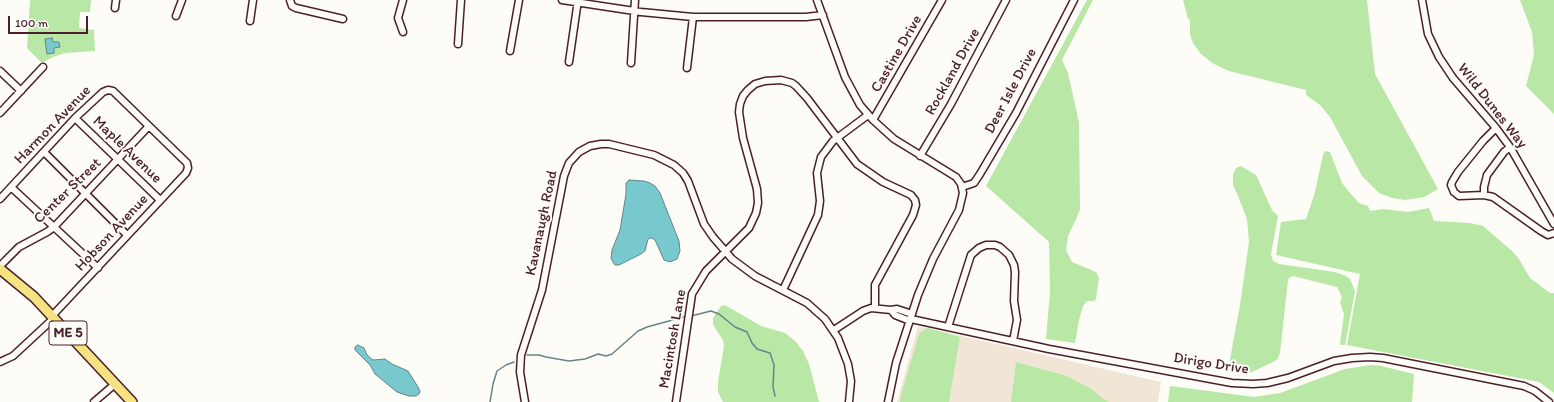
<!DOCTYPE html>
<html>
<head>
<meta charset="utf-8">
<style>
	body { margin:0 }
	#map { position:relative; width:1554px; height:402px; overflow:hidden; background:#fdfcf7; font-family:Itim,sans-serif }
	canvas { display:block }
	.scale { position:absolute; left:8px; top:16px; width:80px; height:18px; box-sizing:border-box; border:2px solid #4a1f2b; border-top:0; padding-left:5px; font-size:12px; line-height:14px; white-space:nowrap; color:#4a1f2b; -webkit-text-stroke:3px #fdfcf7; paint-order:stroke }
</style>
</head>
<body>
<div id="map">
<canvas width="1554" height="402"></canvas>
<div class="scale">100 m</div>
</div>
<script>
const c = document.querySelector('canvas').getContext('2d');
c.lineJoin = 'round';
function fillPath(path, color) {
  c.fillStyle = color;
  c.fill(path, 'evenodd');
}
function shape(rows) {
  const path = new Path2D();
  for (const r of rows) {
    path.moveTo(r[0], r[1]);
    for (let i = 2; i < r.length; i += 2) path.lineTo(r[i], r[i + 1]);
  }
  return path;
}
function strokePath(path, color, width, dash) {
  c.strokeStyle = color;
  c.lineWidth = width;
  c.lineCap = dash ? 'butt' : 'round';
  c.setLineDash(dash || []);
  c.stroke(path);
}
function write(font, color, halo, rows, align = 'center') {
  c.font = font + ' Itim,sans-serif';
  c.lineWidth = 4;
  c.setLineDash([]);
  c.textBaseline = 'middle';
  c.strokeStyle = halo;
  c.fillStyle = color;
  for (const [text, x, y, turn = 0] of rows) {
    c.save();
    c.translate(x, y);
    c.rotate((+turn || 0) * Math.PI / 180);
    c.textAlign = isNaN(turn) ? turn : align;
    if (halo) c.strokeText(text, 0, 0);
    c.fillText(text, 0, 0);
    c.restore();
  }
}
const built = shape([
	[918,326,1161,382,1158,402,897,402]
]);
const green = shape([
	[30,0,91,0,90,12,80,12,79,28,94,30,95,51,65,53,53,57,42,63,27,48],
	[1087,0,1093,0,1062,60,1068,73,1079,123,1080,209,1077,217,1068,236,1066,250,1072,262,1096,272,1099,278,1096,299,1094,301,1087,301,1083,306,1079,320,1075,343,1046,339,1050,291,1049,242,986,186],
	[1183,0,1367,0,1375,74,1438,189,1424,197,1405,200,1392,198,1379,193,1362,176,1330,117,1320,105,1306,95,1306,90,1229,71,1212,63,1201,54,1193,43,1190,34,1190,19,1188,19],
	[1520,0,1554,0,1554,114,1526,86,1534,55,1532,32],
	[1325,151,1330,152,1342,183,1349,192,1359,203,1368,206,1370,211,1383,209,1408,212,1429,208,1434,221,1470,223,1483,226,1512,251,1519,259,1530,278,1550,293,1554,293,1554,393,1539,382,1347,345,1360,274,1276,255,1281,222,1306,219,1315,192,1323,155],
	[1241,166,1256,175,1272,210,1278,216,1271,254,1273,261,1279,264,1335,272,1346,276,1350,279,1355,291,1345,345,1341,345,1340,343,1344,314,1340,302,1342,297,1337,287,1293,276,1289,278,1288,280,1280,353,1277,360,1252,372,1228,370,1240,305,1249,242,1247,219,1238,196,1233,185,1233,174,1236,168],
	[725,305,761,326,785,333,795,341,803,351,809,364,819,402,723,402,718,392,718,382,724,346,723,340,713,325,713,318,721,306],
	[928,328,960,337,949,402,900,402,901,395,919,334,923,330],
	[1016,362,1067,376,1090,388,1103,399,1109,402,1011,402],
	[1370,365,1381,366,1414,374,1412,402,1168,402,1170,386,1254,397,1280,393,1345,369]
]);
const water = shape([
	[52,38,53,42,59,42,60,47,54,48,54,53,47,54,45,39,52,38],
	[629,180,644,181,650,183,655,186,660,193,679,241,680,251,677,259,670,262,664,260,655,240,652,238,650,238,648,239,645,251,641,254,619,265,615,265,613,262,611,258,612,250,620,230,626,194,626,183,629,180],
	[358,345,364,348,367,355,373,360,385,359,392,364,408,371,418,387,420,391,419,394,416,396,409,396,397,392,375,374,370,365,355,350,355,347,358,345]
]);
const stream = shape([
	[691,316,711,311,719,314,735,327,747,332,752,343,757,349,770,353,774,365,773,387,775,396],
	[527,355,539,355,546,357,569,361,585,359,598,354,606,356,612,354,638,331,647,327,687,316],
	[490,402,493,384,497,371,506,365,514,362]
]);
const minor = shape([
	[290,0,292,6,296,8,343,19],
	[403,0,398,18,403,32],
	[562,0,641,12,693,17,806,17,823,15],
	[817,0,845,77,860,105,873,120,894,139,956,177,961,184,963,193,959,210,933,259,918,295,896,363,888,402],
	[1422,0,1428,34,1439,57,1453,78,1496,128,1510,147,1554,224],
	[115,8,116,0],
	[176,16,182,0],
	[250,21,253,0],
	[458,44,461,0],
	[510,51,519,0],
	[569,62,578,0],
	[631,63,635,0],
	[687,68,693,17],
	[0,71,21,91],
	[0,113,43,67],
	[75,118,160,200],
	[873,120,942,0],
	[1496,128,1483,141,1458,172,1452,182,1451,185,1454,192,1459,196,1484,195,1493,197,1541,231,1548,235,1554,233],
	[44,152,127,235],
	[920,156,951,104,1006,0],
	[11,187,98,268],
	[962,187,974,183,980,174,1016,113,1074,0],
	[1484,195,1484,187,1487,175,1504,152,1510,147],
	[0,199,75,118,103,92,108,90,113,91,187,163,188,168,186,173,52,316],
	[0,266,19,247,47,232,54,227,149,126],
	[783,290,818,215,820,201,817,173,821,157,833,141,868,115],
	[891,310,895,315,910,321],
	[911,319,1049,349,1232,383,1253,384,1267,383,1288,378,1334,361,1352,358,1370,357,1383,358,1524,386,1535,391,1549,402],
	[948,327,971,255,979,248,986,245,995,245,1000,247,1009,255,1014,265,1015,272,1014,301,1017,320,1013,341],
	[834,330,863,311,871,308,891,310,897,309,912,314],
	[0,362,13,356,54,318],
	[94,402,115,384],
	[525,402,520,372,521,355,542,290,564,176,569,163,579,152,590,146,601,144,609,144,654,155,674,165,683,173,688,181,704,224,713,237,732,259,755,276,807,303,825,319,838,338,848,364,851,381,849,402],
	[676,402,692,294,706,271,749,228,756,213,758,203,757,189,743,138,739,112,740,104,743,96,748,90,755,84,765,81,781,80,792,83,796,86,807,98,857,164,883,182,911,195,915,200,916,205,913,215,875,285,875,307]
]);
const primary = shape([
	[0,269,34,297,132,402]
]);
const shields = [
	[68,333,38]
];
const shieldNames = [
	["ME 5",68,333]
];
const streetNames = [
	["Castine Drive",897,54,-60],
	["Rockland Drive",953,72,-61],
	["Deer Isle Drive",1011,91,-62],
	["Wild Dunes Way",1492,106,52],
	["Harmon Avenue",53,125,-46],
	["Maple Avenue",127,150,44],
	["Center Street",68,191,-44],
	["Kavanaugh Road",542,223,-78],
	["Hobson Avenue",112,233,-47],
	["Macintosh Lane",673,339,-80],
	["Dirigo Drive",1211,364,9]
];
fillPath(built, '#f1e6d6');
fillPath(green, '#b8e7a6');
fillPath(water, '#77c9cd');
strokePath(water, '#65858c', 1);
strokePath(stream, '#65858c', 1.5);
strokePath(minor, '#4a1f2b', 9);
strokePath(primary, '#4a1f2b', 12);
strokePath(minor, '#fdfcf7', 6);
strokePath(primary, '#f5e382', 9);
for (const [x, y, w] of shields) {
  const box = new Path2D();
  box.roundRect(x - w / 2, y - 12, w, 24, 3);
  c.fillStyle = '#fdfcf7';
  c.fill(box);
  strokePath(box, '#4a1f2b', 1);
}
write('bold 14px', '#4a1f2b', null, shieldNames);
write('15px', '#4a1f2b', '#fdfcf7', streetNames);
</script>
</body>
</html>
